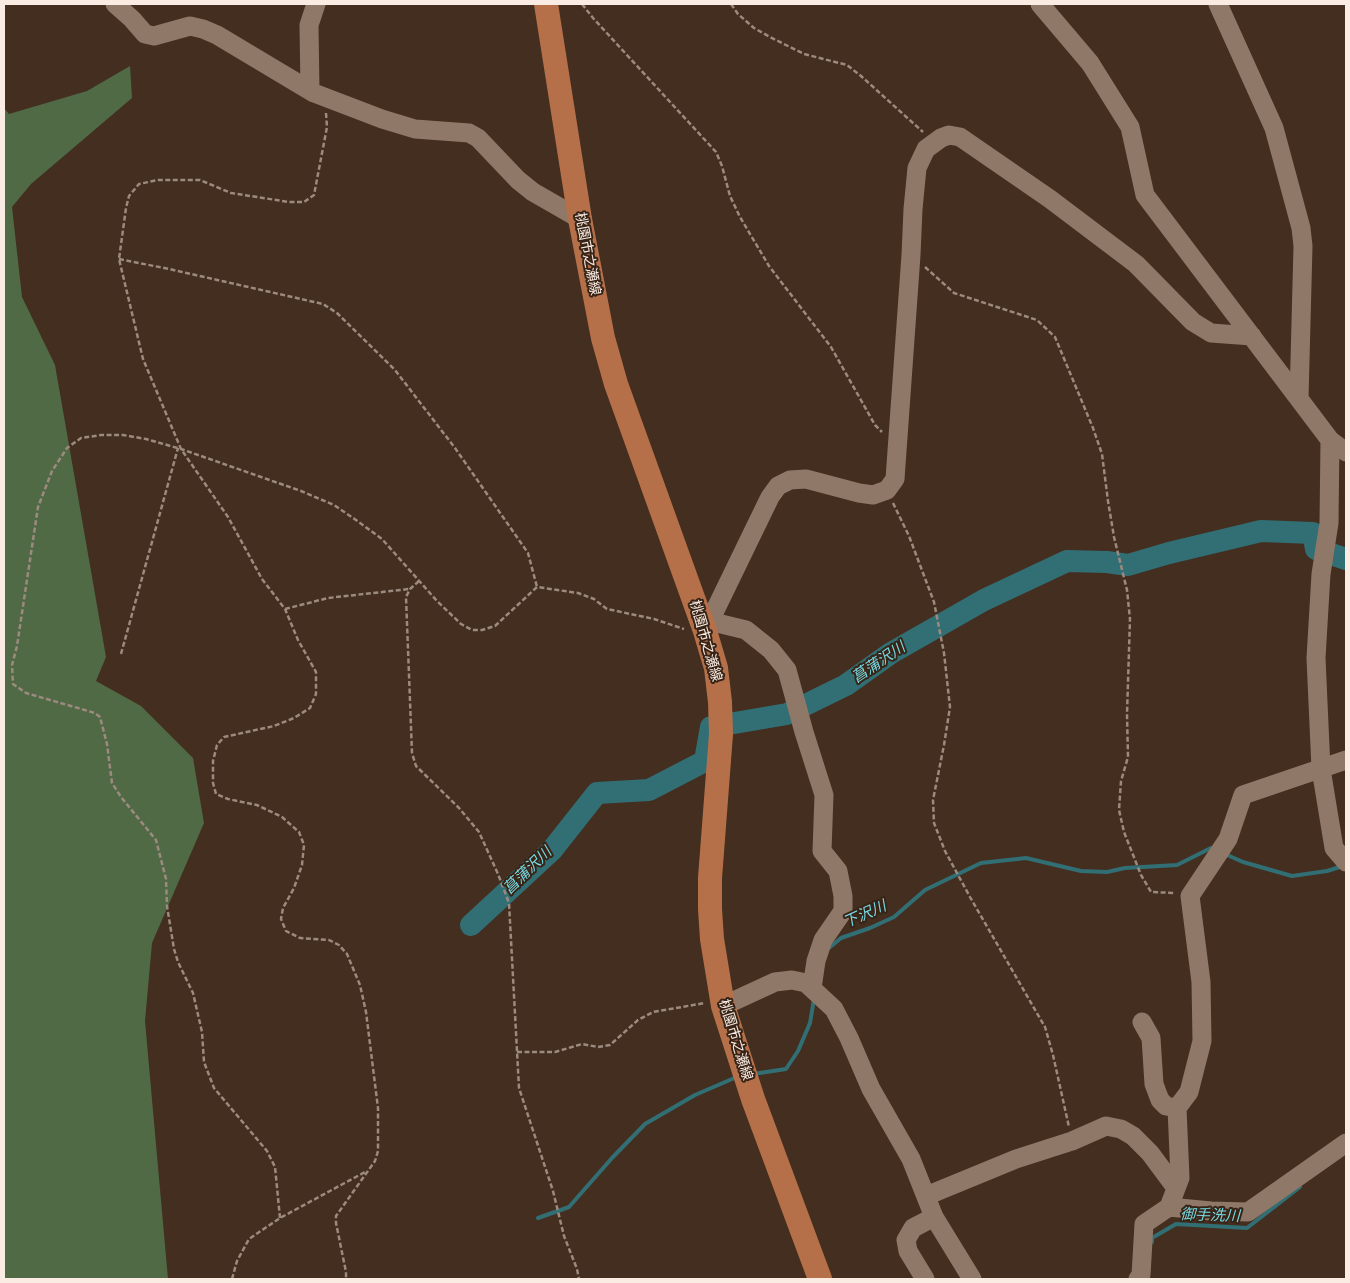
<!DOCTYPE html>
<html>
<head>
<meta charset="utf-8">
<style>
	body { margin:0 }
	#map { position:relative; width:1350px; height:1283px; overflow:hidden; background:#432e1f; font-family:"Times New Roman",serif }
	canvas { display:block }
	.frame { position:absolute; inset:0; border:5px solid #faece3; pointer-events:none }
</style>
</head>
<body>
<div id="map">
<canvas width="1350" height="1283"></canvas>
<div class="frame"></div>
</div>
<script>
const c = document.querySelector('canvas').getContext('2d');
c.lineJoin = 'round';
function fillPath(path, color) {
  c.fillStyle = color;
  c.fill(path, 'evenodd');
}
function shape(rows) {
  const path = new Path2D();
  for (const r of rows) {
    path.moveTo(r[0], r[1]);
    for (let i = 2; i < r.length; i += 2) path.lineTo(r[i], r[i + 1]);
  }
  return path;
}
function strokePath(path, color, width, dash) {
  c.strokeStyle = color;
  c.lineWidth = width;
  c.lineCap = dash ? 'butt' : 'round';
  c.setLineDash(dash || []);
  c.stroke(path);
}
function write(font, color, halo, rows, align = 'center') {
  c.font = font + ' "Times New Roman","Noto Sans JP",serif';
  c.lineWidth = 4;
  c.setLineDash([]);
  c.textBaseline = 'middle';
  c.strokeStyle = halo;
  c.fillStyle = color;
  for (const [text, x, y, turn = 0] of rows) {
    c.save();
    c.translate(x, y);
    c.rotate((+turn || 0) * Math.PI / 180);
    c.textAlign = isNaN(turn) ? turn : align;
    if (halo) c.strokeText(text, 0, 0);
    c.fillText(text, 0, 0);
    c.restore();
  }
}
const forest = shape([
	[130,66,132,98,31,184,12,207,22,297,55,365,106,657,96,681,141,706,193,758,204,823,152,943,145,1021,168,1279,4,1279,4,108,9,114,87,91]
]);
const stream = shape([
	[1225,854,1243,862,1292,876,1327,871,1343,866],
	[829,948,841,938,870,928,894,917,925,890,981,863,1026,858,1081,871,1107,872,1125,868,1177,865,1211,848,1214,849],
	[753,1074,786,1069,798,1051,810,1023,814,999],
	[538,1218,569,1207,612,1158,645,1124,695,1095,739,1076],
	[1152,1242,1152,1238,1176,1224,1247,1228,1300,1187]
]);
const river = shape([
	[471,925,552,850,597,793,649,790,705,761,711,727,787,714,846,685,891,653,984,600,1067,561,1107,562,1128,565,1169,553,1261,531,1313,533,1316,549,1346,559]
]);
const path = shape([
	[582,4,593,18,716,152,722,166,730,196,740,217,769,266,831,347,875,425,882,432],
	[731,4,738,14,754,28,770,37,804,54,847,65,861,76,923,132],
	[326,113,327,127,314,195,304,202,289,202,231,193,200,180,158,180,139,184,129,196,126,208,119,259,143,359,181,449,228,517,262,579,285,609,298,640,316,672,316,694,310,708,294,718,274,726,224,737,217,745,213,761,213,783,216,794,228,799,257,805,282,817,299,832,304,845,302,865,294,888,283,908,281,919,286,931,300,938,329,940,339,945,347,954,360,985,366,1012,378,1108,378,1151,375,1161,336,1216,336,1223,346,1272,346,1279],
	[119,259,169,269,323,304,337,313,395,370,455,448,528,553,537,587],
	[925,267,954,293,1037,320,1055,337,1093,428,1102,454,1108,501,1114,537,1127,590,1130,619,1127,714,1128,757,1121,781,1119,810,1124,832,1141,875,1151,892,1175,893],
	[893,503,909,536,934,602,944,653,950,707,944,745,933,800,934,823,945,851,970,897,1045,1027,1053,1055,1069,1127],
	[419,581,410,589,406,597,412,753,416,766,459,808,479,832,498,874,509,903,519,1088,553,1191,564,1236,577,1269,579,1279],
	[285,609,328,598,409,589],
	[121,654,178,448],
	[517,1052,555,1052,582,1044,598,1047,610,1045,638,1020,653,1012,705,1003],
	[280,1218,275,1167,267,1151,214,1088,204,1062,202,1032,193,993,178,962,174,949,167,906,166,879,156,840,121,797,112,783,107,744,100,717,95,713,26,693,13,684,12,665,17,646,38,507,52,471,67,448,81,438,101,435,123,435,146,439,181,449,301,491,334,505,356,520,382,539,437,601,461,624,472,630,482,630,495,626,537,587,578,593,594,599,607,609,654,619,684,629],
	[232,1279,237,1261,249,1239,280,1218,365,1172]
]);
const minor = shape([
	[115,4,132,19,145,34,154,36,190,26,203,29,217,35,314,93,382,119,415,129,469,133,478,138,518,180,533,192,580,219],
	[1040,4,1090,63,1130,127,1145,195,1330,440,1346,452],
	[1218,4,1274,128,1301,228,1303,246,1299,399],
	[310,90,309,25,316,4],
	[1330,440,1329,523,1321,574,1316,658,1321,769,1334,848,1346,862],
	[709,621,746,630,771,650,787,670,804,732,824,795,822,851,838,871,843,896,843,911,823,940,816,961,812,988],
	[705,631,770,497,778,486,790,480,806,479,859,493,873,495,887,490,895,479,911,255,913,209,917,168,926,149,941,138,949,135,960,137,1050,199,1136,264,1193,322,1211,333,1252,336],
	[723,1006,775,982,792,980,806,983,834,1009,849,1038,871,1089,911,1159,934,1217,972,1279],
	[1142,1022,1151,1038,1154,1084,1160,1100,1166,1106,1177,1108],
	[926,1196,1016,1159,1072,1141,1106,1126,1121,1129,1133,1136,1150,1153,1176,1188],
	[1169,1207,1211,1211,1248,1212,1346,1143],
	[925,1279,908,1251,906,1240,913,1228,934,1217],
	[1138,1279,1141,1275,1144,1224,1169,1207,1180,1178,1177,1108,1189,1092,1202,1041,1201,982,1190,896,1228,839,1243,795,1346,760]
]);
const major = shape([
	[546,4,580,219,603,338,616,384,705,631,716,668,720,702,721,734,710,878,710,909,712,939,723,1006,753,1099,820,1279]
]);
const streetNames = [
	["桃園市之瀬線",587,254,79],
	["桃園市之瀬線",705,641,74],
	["桃園市之瀬線",735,1040,73]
];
const waterNames = [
	["菖蒲沢川",879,663,-34],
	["菖蒲沢川",528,871,-44],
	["下沢川",865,915,-24],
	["御手洗川",1210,1216,2]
];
fillPath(forest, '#506a46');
strokePath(stream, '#316f75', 4);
strokePath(river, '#316f75', 22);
strokePath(path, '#9c8a7e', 2.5, [5, 2.5]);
strokePath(minor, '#907868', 19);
strokePath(major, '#b67049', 24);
write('14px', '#faece3', '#382416', streetNames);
write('italic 15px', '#76d9e4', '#382416', waterNames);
</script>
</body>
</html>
